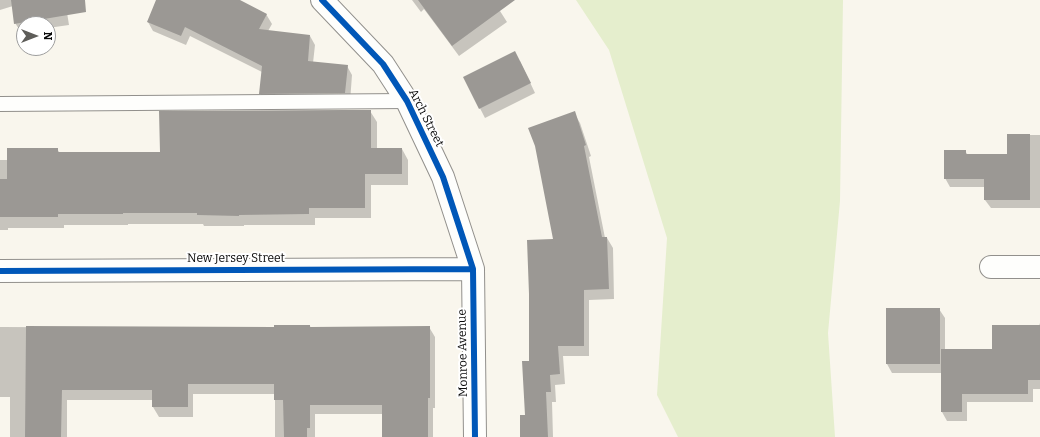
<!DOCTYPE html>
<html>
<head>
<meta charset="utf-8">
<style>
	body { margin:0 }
	#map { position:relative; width:1040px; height:437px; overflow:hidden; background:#f9f6ed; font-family:Bitter,serif }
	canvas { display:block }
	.north { position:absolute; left:16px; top:16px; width:40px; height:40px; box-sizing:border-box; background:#fff; border:1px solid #9d9d9d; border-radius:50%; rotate:90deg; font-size:11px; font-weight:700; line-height:16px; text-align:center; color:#0a0a0a }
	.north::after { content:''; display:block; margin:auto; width:14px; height:18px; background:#5e5d59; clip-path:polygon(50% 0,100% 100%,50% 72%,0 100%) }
</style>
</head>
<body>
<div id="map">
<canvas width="1040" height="437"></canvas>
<div class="north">N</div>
</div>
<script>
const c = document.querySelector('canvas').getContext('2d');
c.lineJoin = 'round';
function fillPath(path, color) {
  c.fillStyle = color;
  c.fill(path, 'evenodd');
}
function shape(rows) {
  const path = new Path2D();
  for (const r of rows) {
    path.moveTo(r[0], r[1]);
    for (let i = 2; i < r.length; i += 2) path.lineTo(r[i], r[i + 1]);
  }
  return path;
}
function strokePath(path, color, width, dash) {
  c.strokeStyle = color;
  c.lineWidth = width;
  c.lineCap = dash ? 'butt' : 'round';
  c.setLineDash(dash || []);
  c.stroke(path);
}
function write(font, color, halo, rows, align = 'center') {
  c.font = font + ' Bitter,serif';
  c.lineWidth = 4;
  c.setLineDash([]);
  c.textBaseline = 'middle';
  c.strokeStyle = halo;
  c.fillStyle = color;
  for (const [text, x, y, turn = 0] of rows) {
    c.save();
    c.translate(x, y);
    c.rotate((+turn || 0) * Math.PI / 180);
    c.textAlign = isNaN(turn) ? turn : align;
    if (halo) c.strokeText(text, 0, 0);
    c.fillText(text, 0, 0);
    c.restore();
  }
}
const green = shape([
	[576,0,843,0,840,201,828,333,835,437,678,437,657,395,667,238,609,50]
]);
const shadow = shape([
	[0,0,65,0,69,25,48,28,48,24,24,24,24,32,21,32,15,23,13,6,0,10],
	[157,0,238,0,266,14,272,24,268,31,310,36,315,45,313,63,347,66,352,75,350,102,265,103,260,93,262,72,190,36,186,45,153,31,148,22],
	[412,0,493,0,507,22,459,56,424,9,421,12],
	[520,61,535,93,485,118,464,77],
	[370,111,377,122,377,149,402,149,408,160,408,185,371,185,371,218,315,218,315,225,244,225,244,226,204,226,203,224,128,224,128,225,64,225,64,228,8,228,8,230,0,230,0,160,8,160,57,149,60,153,161,153],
	[574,113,580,123,591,156,589,157,605,238,607,238,613,248,614,299,589,300,589,356,563,356,565,384,555,385,556,402,552,402,553,437,521,437,526,416,530,362,554,240],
	[1008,135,1040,135,1040,208,991,208,985,200,985,187,950,187,945,178,965,151,968,155,1008,155],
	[939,309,945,318,945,350,993,350,1039,326,1040,323,1040,389,1033,389,1033,402,967,402,967,421,947,421,942,412,942,373,892,373,887,364],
	[310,326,311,328,429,327,435,337,435,408,433,408,433,437,383,437,383,414,315,414,315,437,275,437,275,394,193,394,193,417,159,417,153,407,153,400,67,400,67,437,10,437,10,397,0,397,0,327,275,328]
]);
const building = shape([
	[11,0,85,0,86,12,14,24],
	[156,0,240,0,267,14,259,29,310,35,308,61,348,65,345,93,259,94,262,66,185,27,181,36,147,22],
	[418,0,515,0,452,46],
	[515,51,531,83,479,109,463,77],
	[343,110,371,110,371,148,402,148,402,174,365,174,365,208,309,208,309,214,239,215,239,216,197,215,197,213,123,213,123,214,58,214,58,217,0,217,0,179,7,179,7,148,58,148,58,152,160,152,159,111],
	[575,111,586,145,584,146,602,237,607,237,609,289,584,290,584,346,558,346,560,374,550,375,551,392,546,392,548,437,520,437,520,415,525,415,522,361,529,361,529,294,527,240,553,239,535,146,528,128],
	[1007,134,1030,134,1030,200,984,200,984,179,944,179,944,150,966,150,966,154,1007,154],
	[886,308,940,308,940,364,886,364],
	[274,325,310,325,310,327,430,326,430,398,428,398,428,437,382,437,382,405,310,405,310,428,307,428,307,437,284,437,283,400,274,400,274,384,188,384,188,407,152,407,152,390,62,390,61,437,25,437,26,326,274,327],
	[992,325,1040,325,1040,380,1028,380,1028,394,962,394,962,412,941,412,941,349,992,349]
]);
const lane = shape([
	[0,104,407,101]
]);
const street = shape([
	[322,0,383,64,407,101,443,177,473,269,475,437],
	[991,267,1040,267],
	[0,271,473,269]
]);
const cycleway = shape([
	[322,0,383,64,407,101,443,177,473,269,475,437],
	[0,271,473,269]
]);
const streetNames = [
	["Arch Street",426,118,63],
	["New Jersey Street",236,259],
	["Monroe Avenue",463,353,-91]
];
fillPath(green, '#e5eecd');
fillPath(shadow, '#0003');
fillPath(building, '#9b9894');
strokePath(lane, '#92908c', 16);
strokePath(street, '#92908c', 24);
strokePath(lane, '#fefefc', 14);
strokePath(street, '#fefefc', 22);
strokePath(cycleway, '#0057b8', 6);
write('12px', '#0a0a0a', '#fff', streetNames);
</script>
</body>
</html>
